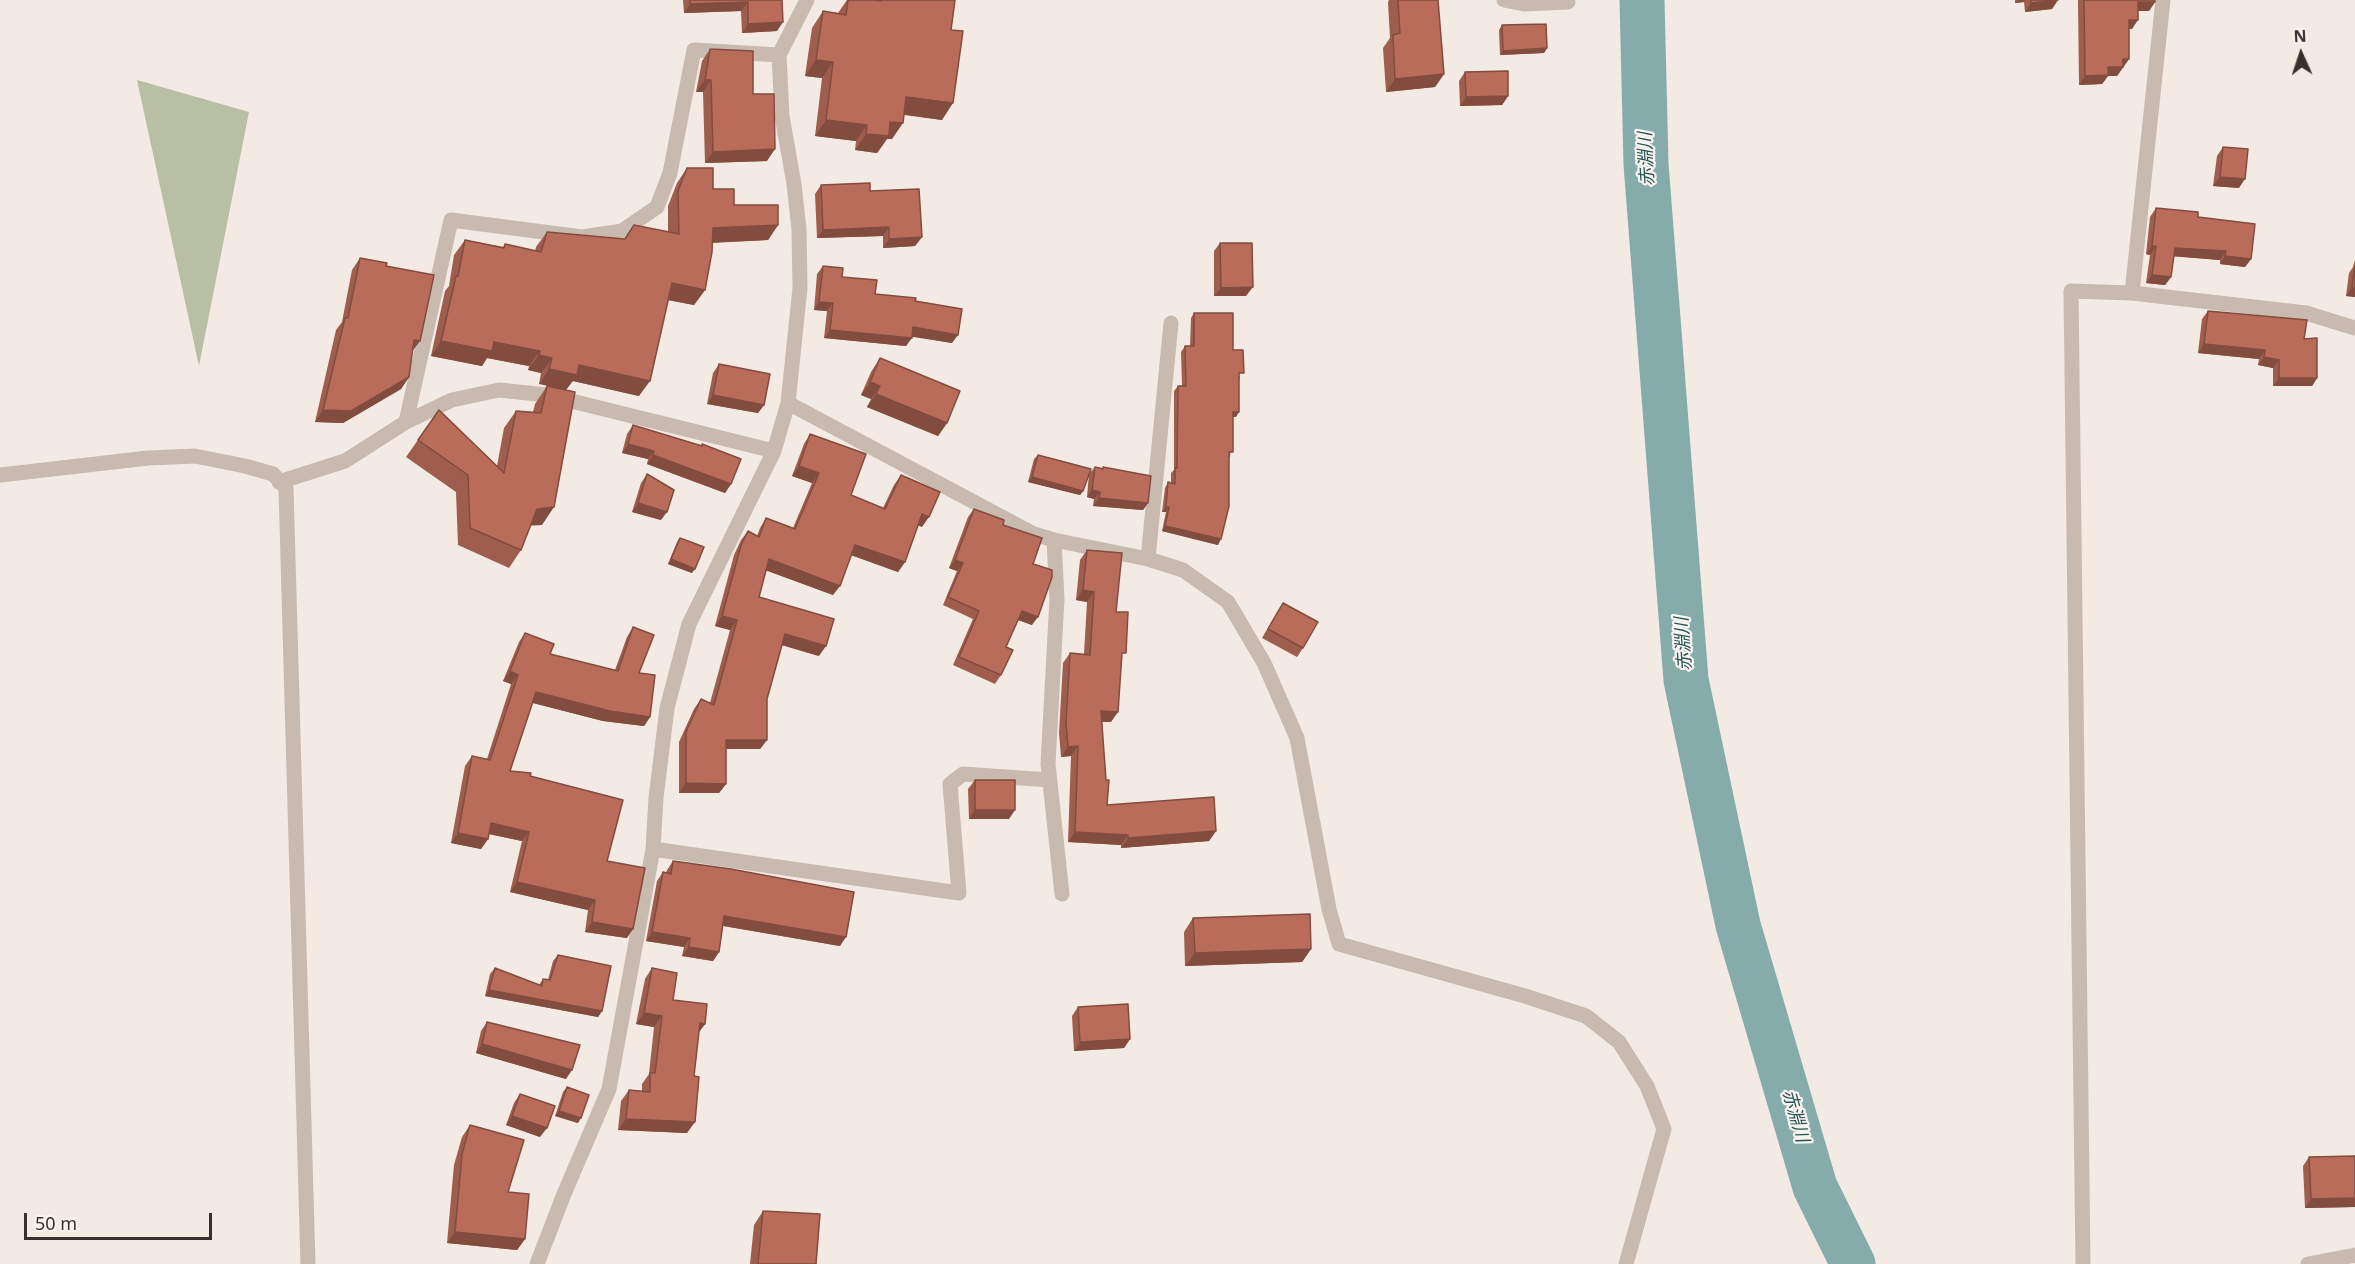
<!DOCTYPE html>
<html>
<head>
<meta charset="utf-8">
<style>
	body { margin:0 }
	#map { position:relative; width:2355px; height:1264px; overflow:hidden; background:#f2eae3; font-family:"Noto Sans",sans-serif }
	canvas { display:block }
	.north { position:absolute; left:2271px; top:24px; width:60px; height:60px; -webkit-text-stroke:4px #f9f4ef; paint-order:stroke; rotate:357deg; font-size:16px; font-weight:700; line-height:24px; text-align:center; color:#39302d }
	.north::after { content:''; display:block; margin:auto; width:21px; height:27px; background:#39302d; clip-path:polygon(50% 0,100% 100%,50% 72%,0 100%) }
	.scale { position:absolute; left:24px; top:1213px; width:188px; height:27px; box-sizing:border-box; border:3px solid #39302d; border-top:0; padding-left:8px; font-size:18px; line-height:21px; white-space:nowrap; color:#39302d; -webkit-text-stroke:4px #f9f4ef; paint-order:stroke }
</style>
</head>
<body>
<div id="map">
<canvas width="2355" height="1264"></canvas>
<div class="north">N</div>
<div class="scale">50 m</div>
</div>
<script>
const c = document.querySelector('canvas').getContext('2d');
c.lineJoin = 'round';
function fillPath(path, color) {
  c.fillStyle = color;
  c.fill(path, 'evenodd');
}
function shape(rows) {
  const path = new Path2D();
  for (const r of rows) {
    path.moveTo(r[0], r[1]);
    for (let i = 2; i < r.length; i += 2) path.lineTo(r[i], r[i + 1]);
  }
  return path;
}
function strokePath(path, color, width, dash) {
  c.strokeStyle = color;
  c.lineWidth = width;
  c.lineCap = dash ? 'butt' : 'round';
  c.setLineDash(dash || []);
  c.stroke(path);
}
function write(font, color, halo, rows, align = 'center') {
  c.font = font + ' "Noto Sans","Noto Sans JP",sans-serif';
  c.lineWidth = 4.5;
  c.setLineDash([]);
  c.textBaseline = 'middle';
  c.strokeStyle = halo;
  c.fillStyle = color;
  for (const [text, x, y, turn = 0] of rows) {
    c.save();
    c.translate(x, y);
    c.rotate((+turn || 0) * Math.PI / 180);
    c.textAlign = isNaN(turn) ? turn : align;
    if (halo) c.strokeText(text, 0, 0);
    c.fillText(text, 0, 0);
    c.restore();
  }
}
const green = shape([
	[137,80,249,112,199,366]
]);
const river = shape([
	[1642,0,1646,164,1686,680,1738,925,1815,1187,1853,1264]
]);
const street = shape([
	[1504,0,1524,4,1568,2],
	[2132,293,2163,0],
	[788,403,1034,534,1054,540,1057,599,1048,764,1062,894],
	[406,422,451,220,582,237,622,231,657,207,670,173,694,50,779,55],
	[0,475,148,458,195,456,245,466,273,474,286,488,308,1264],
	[279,482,345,461,406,422,452,400,499,390,547,395,774,451],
	[1054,540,1148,559,1183,570,1228,602,1264,663,1297,738,1329,909,1339,944,1525,996,1586,1016,1619,1042,1647,1086,1664,1129,1626,1264],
	[1148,559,1171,323],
	[653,849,959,893,950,784,963,774,1050,780],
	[537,1264,564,1194,609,1089,653,849,656,798,667,708,689,624,774,451,788,403,800,288,799,229,794,184,782,116,779,55,807,0],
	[2083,1264,2071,291,2132,293,2306,313,2355,328],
	[2308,1264,2355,1255]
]);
const wall = shape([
	[683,0,782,0,777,31,742,33,741,11,684,13],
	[847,0,955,0,951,30,942,120,904,115,892,139,887,139,877,153,855,150,856,141,815,136,822,78,805,76,812,28,823,11,838,13],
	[1389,0,1438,0,1444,74,1435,87,1386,92,1383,48,1390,38,1388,2],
	[2015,0,2058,0,2052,9,2025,12,2024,2,2015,3],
	[2078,0,2155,0,2155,2,2149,11,2138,11,2132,29,2129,29,2129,59,2117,76,2108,76,2102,84,2079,85],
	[1502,25,1547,48,1544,53,1500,55,1499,30],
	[710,49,753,94,767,161,705,163,703,92,696,92,702,61],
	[1465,72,1508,96,1502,105,1460,106,1459,81],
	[2223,147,2239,188,2213,186,2217,156],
	[687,168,734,205,778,225,768,240,712,243,705,290,694,305,668,300,639,396,573,381,539,384,541,373,528,370,529,366,487,358,482,366,431,356,445,291,449,286,454,255,465,240,503,247,505,244,535,251,536,247,547,232,624,239,668,232,668,206,677,183],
	[821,185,870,191,922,237,915,246,883,248,883,236,817,238,815,194],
	[2156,208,2198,217,2251,259,2245,267,2220,264,2220,260,2174,256,2171,277,2165,285,2146,283,2150,255,2146,254,2150,217],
	[1220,243,1246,296,1214,296,1214,251],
	[360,258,386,266,412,352,409,377,401,389,343,423,315,422,336,330,342,322,352,270],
	[2355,260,2355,297,2346,296,2349,273,2353,267],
	[823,266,842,277,875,294,915,301,952,343,912,336,906,346,824,338,827,311,814,310,817,274],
	[2208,311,2304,339,2317,378,2312,386,2273,386,2273,368,2258,365,2259,359,2198,353,2202,319],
	[1194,313,1233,350,1240,379,1239,379,1236,417,1233,417,1230,457,1229,457,1218,545,1162,531,1166,512,1162,512,1165,488,1168,482,1171,483,1171,473,1174,470,1174,391,1178,386,1182,386,1181,352,1185,346,1190,346,1191,318],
	[880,358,947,423,938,436,867,407,871,399,861,395,871,372],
	[719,364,764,405,758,413,707,404,713,373],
	[547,386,542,525,530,525,521,550,509,568,458,545,456,492,406,457,439,410,497,466,504,428,516,411,533,412,535,404],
	[633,425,731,484,725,493,647,464,648,459,622,453,627,434],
	[810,434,851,495,883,508,894,485,901,475,922,527,918,525,905,562,898,572,851,555,833,595,766,570,759,597,819,656,782,645,767,699,767,740,760,749,726,749,726,784,719,793,679,793,679,742,694,709,701,699,710,703,730,630,715,626,734,555,741,540,748,531,757,536,760,528,766,518,793,528,812,483,792,476,804,444],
	[1038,455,1083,491,1080,495,1028,482,1034,459],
	[1095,467,1102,469,1103,467,1148,503,1143,510,1093,506,1094,499,1087,497,1089,474],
	[647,474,661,520,632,512,641,483],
	[974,509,1003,525,1033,564,1032,625,1018,620,1006,647,1001,675,995,684,953,665,973,619,943,605,957,571,949,568,968,517],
	[680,538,692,573,668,564,677,542],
	[1087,550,1116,612,1122,659,1111,722,1102,722,1107,805,1216,831,1209,841,1121,848,1121,845,1068,842,1071,756,1061,757,1059,733,1063,663,1070,653,1084,654,1087,602,1076,600,1080,560],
	[1283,603,1303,648,1297,657,1262,638,1277,612],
	[633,627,639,673,650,717,644,726,603,721,533,703,510,771,530,776,607,861,627,938,585,932,588,910,510,892,522,841,489,834,488,839,481,849,451,843,465,766,472,756,487,759,511,684,503,681,519,642,525,633,550,654,615,670,627,637],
	[975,780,1009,819,969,819,968,789],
	[673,861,840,946,723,926,719,952,713,961,682,956,684,947,646,941,657,881,663,872,666,873,667,870],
	[1193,918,1311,949,1302,962,1185,966,1184,932],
	[558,955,602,1011,598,1017,485,996,490,974,495,968,539,985,543,979,548,980,553,961],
	[652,968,673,1000,705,1024,699,1032,687,1133,618,1130,621,1101,629,1090,642,1091,642,1084,649,1074,654,1027,636,1024,645,979],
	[1078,1007,1130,1039,1124,1048,1074,1051,1072,1016],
	[487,1022,566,1079,476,1053,481,1031],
	[567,1087,578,1123,555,1116,563,1092],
	[520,1094,540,1137,506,1125,514,1103],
	[470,1125,508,1192,525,1239,517,1250,447,1243,454,1165,462,1137],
	[2355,1156,2355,1207,2305,1208,2303,1166,2309,1157],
	[763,1211,816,1264,750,1264,754,1225]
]);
const shadedWall = shape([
	[2018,0,2025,0,2024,2,2015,3],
	[2058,0,2052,9,2025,12,2031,3],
	[748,2,741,11,684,13,690,4],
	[2138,2,2155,2,2149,11,2132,11],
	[2129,20,2138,20,2132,29,2123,29],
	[783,22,777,31,742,33,748,24],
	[1547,48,1544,53,1500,55,1503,51],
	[2123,59,2129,59,2117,76,2108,76,2102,84,2079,85,2085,76,2108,67],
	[816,60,833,62,822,78,805,76],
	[1444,74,1435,87,1386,92,1395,79],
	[705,80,711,80,703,92,696,92],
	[1508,96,1502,105,1460,106,1466,97],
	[906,97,953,103,942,120,895,113],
	[826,120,867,125,856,141,815,136],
	[890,122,903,123,892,139,887,139,877,153,855,150,866,134],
	[775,149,767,161,705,163,713,152],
	[2220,177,2245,179,2239,188,2213,186],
	[778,225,768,240,702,243,713,228],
	[889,227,883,236,817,238,823,230],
	[922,237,915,246,883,248,889,239],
	[2152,246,2156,246,2150,255,2146,254],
	[2175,248,2226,251,2220,260,2169,256],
	[2225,256,2251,259,2245,267,2220,264],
	[2152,275,2171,277,2165,285,2146,283],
	[672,283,705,290,694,305,662,299],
	[1253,287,1246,296,1214,296,1221,288],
	[2352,288,2355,288,2355,297,2346,296],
	[819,302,833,303,827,311,814,310],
	[913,327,958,335,952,343,907,336],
	[830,330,912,338,906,346,824,338],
	[414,340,420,341,411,353],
	[441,341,494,342,540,351,529,366,487,358,482,366,431,356],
	[2204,344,2265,350,2259,359,2198,353],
	[539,355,552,358,541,373,528,370],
	[2264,357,2279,360,2273,368,2258,365],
	[579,365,650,381,639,396,573,381,566,390,539,384,549,369],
	[409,377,401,389,343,423,315,422,323,410],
	[2279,378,2317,378,2312,386,2273,386],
	[870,382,880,386,871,399,861,395],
	[876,394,947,423,938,436,867,407],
	[713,395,764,405,758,413,707,404],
	[1233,412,1239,412,1236,417,1229,417],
	[628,444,654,451,648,459,622,453],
	[653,455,731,484,725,493,647,464],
	[799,466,819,473,812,483,792,476],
	[1032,477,1083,491,1080,495,1028,482],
	[1092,490,1100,492,1094,499,1087,497],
	[1099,498,1148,503,1143,510,1093,506],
	[638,503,667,512,661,520,632,512],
	[554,507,542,525,524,526,537,509],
	[1166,507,1169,507,1166,512,1162,512],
	[922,514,929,517,922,527,915,524],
	[1165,526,1221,539,1218,545,1162,531],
	[855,545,905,562,898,572,848,554],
	[671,559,695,569,692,573,668,564],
	[769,559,840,586,833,595,762,569],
	[955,560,963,563,957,571,949,568],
	[1083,590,1094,592,1087,602,1076,600],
	[1022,611,1038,617,1032,625,1016,619],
	[722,616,737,620,730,630,715,626],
	[785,634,826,646,819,656,778,644],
	[510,671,518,675,511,684,503,681],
	[536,692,650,717,644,726,603,721,529,702],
	[1101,711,1118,712,1111,722,1094,721],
	[726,740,767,740,760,749,719,749],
	[1078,746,1071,756,1061,757,1068,747],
	[686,783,726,784,719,793,679,793],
	[975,810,1015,810,1009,819,969,819],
	[491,823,529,832,522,841,484,833],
	[1216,831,1209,841,1121,848,1128,838],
	[1075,832,1128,835,1121,845,1068,842],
	[458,833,488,839,481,849,451,843],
	[517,882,595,900,588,910,510,892],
	[724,916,846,937,840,946,718,925],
	[592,922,633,929,627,938,585,932],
	[652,932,690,938,684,947,646,941],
	[689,947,719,952,713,961,682,956],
	[1311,949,1302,962,1185,966,1195,953],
	[489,990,602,1011,598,1017,485,996],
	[644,1013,662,1016,654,1027,636,1024],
	[700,1023,705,1024,697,1035],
	[1130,1039,1124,1048,1074,1051,1080,1042],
	[482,1044,572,1070,566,1079,476,1053],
	[559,1111,581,1118,578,1123,555,1116],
	[512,1116,547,1128,540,1137,506,1125],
	[626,1119,695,1122,687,1133,618,1130],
	[2355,1198,2355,1207,2305,1208,2311,1199],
	[455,1232,525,1239,517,1250,447,1243]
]);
const building = shape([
	[690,0,782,0,783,22,748,24,748,2,690,4,690,0],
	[848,0,873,0,881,1,881,0,955,0,951,30,963,31,953,103,906,97,903,123,890,122,889,136,866,134,867,125,826,120,833,62,816,60,823,11,846,15,848,0],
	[1398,0,1438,0,1444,74,1395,79,1393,35,1400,33,1398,0],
	[2031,0,2058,0,2031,3,2031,0],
	[2084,0,2155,0,2155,2,2138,2,2138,20,2129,20,2129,59,2123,59,2123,67,2108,67,2108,75,2085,76,2084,0],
	[1546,24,1547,48,1503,51,1502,25,1546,24],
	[710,49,753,51,753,94,774,94,775,149,713,152,711,80,705,80,710,49],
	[1508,71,1508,96,1466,97,1465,72,1508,71],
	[2223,147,2248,149,2245,179,2220,177,2223,147],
	[687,168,713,168,713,189,734,189,734,205,778,205,778,225,713,228,712,252,705,290,672,283,650,381,579,365,577,375,549,369,552,358,539,355,540,351,494,342,492,351,441,341,456,276,458,276,465,240,504,248,505,244,541,252,547,232,625,239,634,225,679,234,678,191,687,168],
	[870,183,870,191,919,189,922,237,889,239,889,227,823,230,821,185,870,183],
	[2156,208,2198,212,2198,217,2255,224,2251,259,2225,256,2226,251,2175,248,2171,277,2152,275,2156,246,2152,246,2156,208],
	[1220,243,1252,243,1253,287,1221,288,1220,243],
	[360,258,387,263,386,266,434,275,420,341,414,340,409,377,351,411,323,410,345,318,348,318,360,258],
	[2355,265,2355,288,2352,288,2355,265],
	[823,266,843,268,842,277,877,280,875,294,916,298,915,301,962,309,958,335,913,327,912,338,830,330,833,303,819,302,823,266],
	[2208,311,2307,320,2304,339,2317,338,2317,378,2279,378,2279,360,2264,357,2265,350,2204,344,2208,311],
	[1194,313,1233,313,1233,350,1243,350,1244,373,1239,373,1239,412,1233,412,1233,452,1229,452,1229,506,1221,539,1165,526,1169,507,1166,507,1168,482,1175,484,1175,468,1177,468,1178,386,1186,386,1185,346,1194,346,1194,313],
	[880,358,960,391,947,423,876,394,880,386,870,382,880,358],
	[719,364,770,374,764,405,713,395,719,364],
	[547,386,575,392,554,507,537,509,521,550,470,528,468,475,418,440,439,410,504,473,516,411,541,413,547,386],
	[633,425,702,446,702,444,741,459,731,484,653,455,654,451,628,444,633,425],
	[810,434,866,454,851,495,885,509,901,475,940,492,929,517,922,514,905,562,855,545,840,586,769,559,759,597,834,619,826,646,785,634,767,699,767,740,726,740,726,784,686,783,686,732,701,699,714,705,737,620,722,616,741,545,748,531,759,537,766,518,795,529,819,473,799,466,810,434],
	[1038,455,1091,469,1083,491,1032,477,1038,455],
	[1095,467,1103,469,1103,467,1151,476,1148,503,1099,498,1100,492,1092,490,1095,467],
	[647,474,674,490,667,512,638,503,647,474],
	[974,509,1004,520,1003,525,1042,538,1033,564,1052,570,1052,577,1038,617,1022,611,1006,647,1013,650,1001,675,959,657,979,611,948,597,963,563,955,560,974,509],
	[680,538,704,547,695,569,671,559,680,538],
	[1087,550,1122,553,1116,612,1128,612,1126,653,1122,653,1118,712,1101,711,1106,780,1109,780,1107,805,1214,797,1216,831,1128,838,1128,835,1075,832,1078,746,1068,747,1066,723,1070,653,1090,655,1094,592,1083,590,1087,550],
	[1283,603,1318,622,1303,648,1268,629,1283,603],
	[633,627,654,635,639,673,655,675,650,717,610,711,536,692,510,771,531,773,530,776,623,800,607,861,645,868,633,929,592,922,595,900,517,882,529,832,491,823,488,839,458,833,472,756,490,760,518,675,510,671,525,633,554,644,550,654,618,671,633,627],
	[975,780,1015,780,1015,810,975,810,975,780],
	[673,861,731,869,854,892,846,937,724,916,719,952,689,947,690,938,652,932,663,872,671,874,673,861],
	[1310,914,1311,949,1195,953,1193,918,1310,914],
	[558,955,611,966,602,1011,489,990,495,968,542,986,543,979,550,980,558,955],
	[652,968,677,973,673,1000,707,1004,705,1024,700,1023,694,1076,699,1077,695,1122,626,1119,629,1090,650,1092,650,1073,655,1073,662,1016,644,1013,652,968],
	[1128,1004,1130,1039,1080,1042,1078,1007,1128,1004],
	[487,1022,580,1045,572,1070,482,1044,487,1022],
	[567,1087,589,1095,581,1118,559,1111,567,1087],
	[520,1094,555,1106,547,1128,512,1116,520,1094],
	[470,1125,524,1140,508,1192,529,1194,525,1239,455,1232,462,1154,470,1125],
	[2355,1156,2355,1198,2311,1199,2309,1157,2355,1156],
	[763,1211,820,1214,816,1264,758,1264,763,1211]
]);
const waterNames = [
	["赤淵川",1647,159,-93],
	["赤淵川",1684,644,-94],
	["赤淵川",1795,1116,74]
];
fillPath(green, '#b8bfa4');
strokePath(river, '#85acab', 45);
strokePath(street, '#c9bab0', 15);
fillPath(wall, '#9f5d4d');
fillPath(shadedWall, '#824c3f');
fillPath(building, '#b96c5a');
strokePath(building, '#824c3f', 1.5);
write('italic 18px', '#275556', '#f9f4ef', waterNames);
</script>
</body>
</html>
